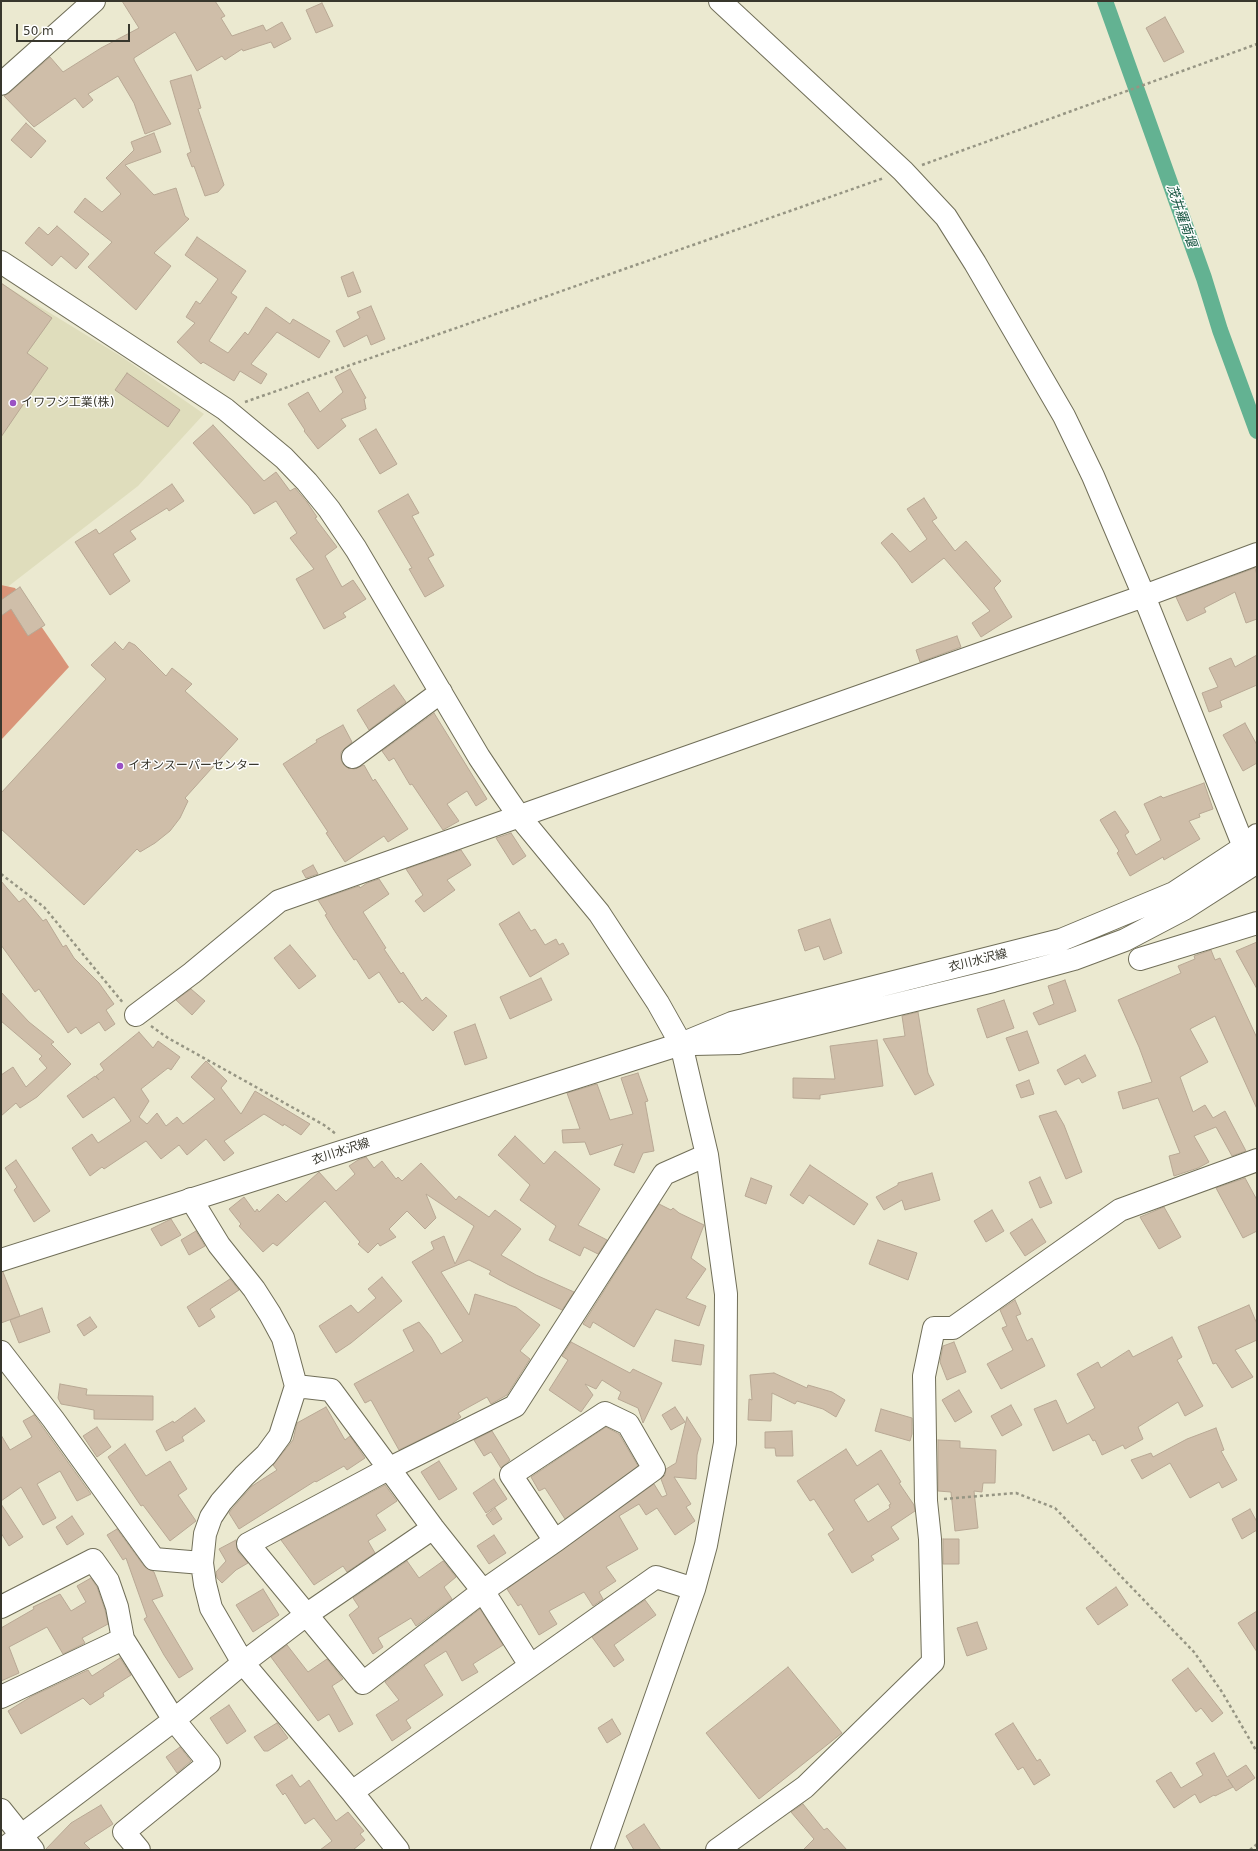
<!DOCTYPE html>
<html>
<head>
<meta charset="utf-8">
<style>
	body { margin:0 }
	#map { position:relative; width:1258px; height:1851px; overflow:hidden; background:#ebe9d0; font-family:"DejaVu Sans",sans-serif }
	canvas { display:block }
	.frame { position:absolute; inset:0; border:2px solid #38372d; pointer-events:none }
	.scale { position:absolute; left:16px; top:24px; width:114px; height:18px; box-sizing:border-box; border:2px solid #38372d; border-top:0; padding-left:5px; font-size:12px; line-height:14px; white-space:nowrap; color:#38372d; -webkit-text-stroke:3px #fff; paint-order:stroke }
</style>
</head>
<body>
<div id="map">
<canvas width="1258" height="1851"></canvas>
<div class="frame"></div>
<div class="scale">50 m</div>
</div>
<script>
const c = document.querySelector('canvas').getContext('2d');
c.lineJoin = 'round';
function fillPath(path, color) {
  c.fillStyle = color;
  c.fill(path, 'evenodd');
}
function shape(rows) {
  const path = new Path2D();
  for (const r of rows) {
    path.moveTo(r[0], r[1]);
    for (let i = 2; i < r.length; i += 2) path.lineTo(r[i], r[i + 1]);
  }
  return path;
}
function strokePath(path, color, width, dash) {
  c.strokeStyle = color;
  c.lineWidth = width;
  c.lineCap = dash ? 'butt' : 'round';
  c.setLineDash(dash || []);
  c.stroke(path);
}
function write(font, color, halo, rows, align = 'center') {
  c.font = font + ' "DejaVu Sans","Noto Sans JP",sans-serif';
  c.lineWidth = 3;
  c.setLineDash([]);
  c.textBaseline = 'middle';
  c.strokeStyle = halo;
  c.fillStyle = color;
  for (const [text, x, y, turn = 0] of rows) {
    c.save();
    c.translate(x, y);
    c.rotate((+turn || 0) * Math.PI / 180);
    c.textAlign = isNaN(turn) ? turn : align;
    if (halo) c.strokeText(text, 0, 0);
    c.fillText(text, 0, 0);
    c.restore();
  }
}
const built = shape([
	[1,283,122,357,204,414,138,486,1,592]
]);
const forest = shape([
	[1,585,15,588,69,667,1,740]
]);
const canal = shape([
	[1105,1,1204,278,1220,330,1257,431]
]);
const building = shape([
	[122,1,215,1,225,16,221,18,232,36,263,25,266,31,282,22,291,39,274,48,271,42,243,51,242,49,225,60,222,56,197,71,175,32,134,58,134,60,171,124,145,134,134,103,118,76,88,94,93,100,83,108,75,98,34,127,4,96,9,93,50,57,63,72,101,48,139,28,122,1],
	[322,3,333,26,316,33,306,10,322,3],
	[1165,17,1184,52,1164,62,1146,28,1165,17],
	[191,75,201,108,198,109,224,185,218,192,205,196,194,166,192,167,187,154,191,152,170,81,191,75],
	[26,123,46,141,31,158,11,140,26,123],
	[154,133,161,152,125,165,154,195,176,188,185,216,189,219,154,253,171,266,136,310,88,267,112,242,74,212,85,198,102,212,121,194,106,178,134,150,131,142,154,133],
	[57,226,89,254,76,269,61,256,52,266,25,243,39,227,48,235,57,226],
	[197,237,246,271,231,293,237,297,209,341,228,353,245,332,248,335,266,307,290,324,293,319,330,341,319,358,277,332,251,364,267,374,261,384,240,371,234,381,203,362,201,364,177,342,195,323,186,317,196,301,200,304,218,279,185,255,197,237],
	[353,272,361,292,348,297,341,277,353,272],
	[1,283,52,318,27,353,48,368,1,437,1,283],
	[371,306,385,339,371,345,367,335,344,347,336,331,360,318,357,312,371,306],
	[350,369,366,398,364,399,366,409,341,419,346,426,318,449,304,431,305,430,288,404,308,392,320,412,343,392,335,377,350,369],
	[127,373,180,410,168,427,115,390,127,373],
	[213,425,264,481,276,472,290,491,295,488,307,502,317,517,315,518,337,547,325,556,342,587,353,580,366,599,343,613,346,617,324,629,296,579,314,569,290,538,297,533,276,501,254,514,249,506,193,443,213,425],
	[376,429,397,464,380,474,359,439,376,429],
	[172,484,184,501,169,511,167,508,130,531,136,539,113,554,130,581,110,595,75,542,96,529,99,534,172,484],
	[408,494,419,513,412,516,434,555,428,558,444,586,425,597,409,569,412,568,378,511,408,494],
	[924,498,937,518,932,521,955,551,966,541,1001,581,994,588,1012,617,981,637,972,623,990,611,944,558,912,583,897,562,881,543,892,533,910,552,927,539,907,509,924,498],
	[1255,568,1257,575,1257,619,1246,623,1235,592,1204,608,1206,612,1187,621,1176,597,1255,568],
	[20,587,45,625,28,636,11,609,1,616,1,600,20,587],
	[957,636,961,647,920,662,916,650,957,636],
	[115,642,123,650,129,642,135,645,166,676,172,668,192,684,185,691,238,739,185,798,188,801,180,818,170,831,155,843,140,852,137,849,84,905,1,829,1,793,106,679,91,665,115,642],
	[1257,655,1257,685,1220,701,1222,707,1209,712,1202,693,1218,687,1209,668,1231,658,1235,667,1257,655],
	[394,685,406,702,369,730,357,710,394,685],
	[434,713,487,799,476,806,467,791,447,804,459,821,443,830,412,784,410,785,394,758,389,761,382,751,434,713],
	[1245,723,1257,745,1257,763,1243,771,1223,735,1245,723],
	[343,725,352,742,341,752,341,759,343,764,348,768,354,769,364,765,373,781,375,779,408,829,388,842,384,836,345,862,326,833,328,832,283,764,317,742,316,740,343,725],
	[1204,783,1213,809,1199,814,1200,817,1189,821,1200,839,1164,860,1163,857,1130,876,1117,853,1119,851,1100,820,1115,811,1129,832,1125,835,1136,855,1161,840,1144,804,1161,796,1163,798,1204,783],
	[511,833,526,856,513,865,496,838,511,833],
	[461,850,471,865,447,880,455,890,424,912,415,901,423,895,406,869,461,850],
	[313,865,318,874,306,878,302,871,313,865],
	[379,879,389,894,363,912,386,948,384,949,401,974,403,972,422,1001,426,997,447,1016,433,1031,402,1001,399,1003,379,972,369,979,356,959,354,960,334,930,325,915,327,914,318,900,359,886,360,888,367,883,379,879],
	[1,881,19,902,24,898,43,921,46,919,63,947,66,945,74,958,99,983,114,1004,106,1010,115,1024,105,1031,99,1022,81,1034,76,1027,68,1033,39,989,35,992,1,945,1,881],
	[519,912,531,931,535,929,545,945,556,939,559,945,563,943,569,954,530,977,499,924,519,912],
	[830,919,842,953,824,960,819,946,805,951,798,930,830,919],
	[1257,942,1257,989,1236,951,1257,942],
	[290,945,316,976,299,989,274,958,290,945],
	[1211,950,1215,960,1220,958,1257,1038,1257,1109,1215,1016,1190,1029,1208,1062,1180,1077,1193,1112,1205,1105,1213,1118,1225,1111,1246,1151,1232,1156,1216,1127,1194,1136,1209,1162,1198,1168,1174,1176,1169,1156,1180,1153,1158,1098,1123,1109,1118,1092,1152,1082,1139,1047,1118,1000,1181,973,1178,966,1195,959,1194,956,1211,950],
	[541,978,552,1000,510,1019,500,997,541,978],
	[1065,980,1076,1011,1039,1025,1033,1013,1054,1004,1048,986,1065,980],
	[191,989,205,1001,192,1015,176,1000,191,989],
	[1,992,29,1022,54,1042,51,1044,71,1064,37,1097,20,1108,16,1103,1,1116,1,1075,13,1067,26,1087,47,1068,39,1059,42,1056,1,1021,1,992],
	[1004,1000,1014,1028,987,1038,977,1009,1004,1000],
	[918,1012,928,1073,934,1085,915,1095,883,1039,905,1036,902,1016,918,1012],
	[475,1024,487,1058,465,1065,454,1032,475,1024],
	[1027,1031,1039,1063,1019,1071,1006,1038,1027,1031],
	[139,1032,153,1048,158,1041,180,1057,171,1070,168,1068,141,1089,149,1101,139,1117,147,1124,157,1113,166,1126,177,1117,183,1124,215,1099,191,1077,206,1061,227,1081,221,1088,241,1114,255,1091,310,1124,301,1135,284,1124,283,1126,264,1114,224,1141,234,1153,224,1161,206,1139,187,1155,179,1145,161,1159,146,1141,104,1169,102,1167,90,1176,72,1148,92,1134,98,1143,131,1121,114,1097,83,1118,67,1096,95,1076,99,1080,96,1076,104,1070,100,1064,139,1032],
	[877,1040,883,1086,820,1095,820,1099,793,1098,793,1078,835,1079,830,1046,877,1040],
	[1085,1055,1096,1076,1082,1083,1079,1078,1065,1085,1057,1070,1085,1055],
	[638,1073,648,1101,645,1102,654,1151,643,1153,634,1173,614,1165,623,1144,590,1155,585,1142,563,1143,562,1130,580,1129,567,1093,597,1084,610,1120,633,1114,621,1078,638,1073],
	[1029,1080,1034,1094,1021,1098,1016,1085,1029,1080],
	[1056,1111,1064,1125,1082,1172,1066,1179,1039,1116,1056,1111],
	[515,1136,544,1164,555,1151,600,1189,578,1225,607,1240,598,1254,584,1247,580,1256,549,1240,556,1226,520,1200,530,1185,498,1155,515,1136],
	[366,1157,374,1168,382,1161,396,1179,398,1177,402,1181,421,1163,456,1200,459,1196,489,1217,495,1210,521,1229,501,1255,536,1275,574,1292,562,1310,509,1285,489,1274,491,1271,469,1260,441,1272,469,1315,475,1294,516,1307,540,1325,520,1351,530,1359,507,1395,491,1404,487,1397,458,1413,461,1417,450,1425,399,1450,371,1400,365,1403,354,1384,414,1351,403,1330,419,1322,431,1337,441,1354,463,1341,412,1262,434,1249,431,1242,444,1236,455,1264,474,1226,426,1194,436,1218,425,1229,407,1211,389,1229,396,1237,380,1246,378,1243,368,1253,358,1244,360,1242,325,1201,277,1246,273,1243,263,1252,239,1226,241,1224,229,1209,244,1197,255,1212,257,1209,259,1212,278,1194,286,1202,319,1172,336,1191,355,1174,349,1166,358,1160,366,1157],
	[16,1160,50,1211,34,1222,14,1190,17,1187,5,1168,16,1160],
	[810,1165,868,1204,854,1225,809,1195,803,1204,790,1195,810,1165],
	[932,1173,940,1200,905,1210,902,1200,884,1210,876,1197,898,1185,898,1183,932,1173],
	[1040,1177,1052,1203,1040,1208,1029,1182,1040,1177],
	[751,1178,772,1186,766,1204,745,1196,751,1178],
	[1245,1178,1257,1200,1257,1231,1243,1238,1216,1188,1245,1178],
	[659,1204,671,1210,673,1208,679,1213,704,1225,691,1258,706,1269,686,1298,706,1306,699,1326,656,1309,634,1347,593,1322,590,1328,583,1324,659,1204],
	[1164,1207,1181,1237,1159,1249,1140,1217,1164,1207],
	[992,1210,1004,1231,986,1242,974,1221,992,1210],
	[171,1219,181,1235,161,1246,151,1229,171,1219],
	[1032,1219,1046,1242,1025,1256,1010,1233,1032,1219],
	[196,1231,205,1246,189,1255,181,1240,196,1231],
	[878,1240,917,1253,908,1280,869,1264,878,1240],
	[1,1272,3,1272,20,1316,1,1323,1,1272],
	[382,1277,402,1301,351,1343,336,1353,319,1326,351,1305,358,1313,376,1298,368,1289,382,1277],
	[230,1279,239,1290,210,1309,215,1317,199,1327,187,1307,230,1279],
	[1015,1300,1021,1314,1016,1316,1027,1341,1032,1338,1045,1366,1001,1389,987,1364,1013,1350,1002,1328,1007,1326,1000,1310,1015,1300],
	[1249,1305,1257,1324,1257,1340,1235,1350,1253,1377,1232,1388,1216,1363,1213,1364,1198,1327,1249,1305],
	[42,1308,50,1332,19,1343,10,1320,42,1308],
	[90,1317,97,1327,84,1336,77,1325,90,1317],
	[1172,1337,1182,1357,1177,1360,1203,1406,1185,1416,1178,1402,1138,1427,1143,1439,1125,1449,1123,1445,1102,1455,1095,1440,1093,1441,1089,1434,1053,1451,1034,1409,1056,1400,1067,1424,1095,1408,1077,1374,1098,1362,1101,1368,1129,1350,1133,1357,1172,1337],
	[675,1340,704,1345,701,1365,672,1361,675,1340],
	[571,1342,630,1373,633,1369,662,1383,643,1423,638,1408,618,1399,621,1392,602,1380,596,1389,585,1384,593,1395,581,1412,549,1390,568,1360,562,1356,571,1342],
	[954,1342,966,1372,947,1380,940,1362,943,1346,954,1342],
	[774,1373,807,1388,808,1385,832,1392,845,1400,836,1417,823,1409,797,1401,795,1404,772,1393,771,1421,748,1420,749,1399,752,1400,750,1375,774,1373],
	[60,1384,87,1389,86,1395,153,1396,153,1420,94,1419,94,1410,61,1404,58,1398,60,1384],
	[959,1390,972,1412,955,1422,942,1400,959,1390],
	[1011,1405,1022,1425,1002,1436,991,1416,1011,1405],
	[326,1407,345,1440,350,1436,365,1458,347,1470,344,1466,316,1482,315,1481,239,1529,229,1513,231,1510,252,1486,277,1470,273,1465,293,1440,297,1423,326,1407],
	[675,1407,685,1422,671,1430,662,1415,675,1407],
	[195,1408,205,1421,182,1437,184,1441,166,1451,156,1431,173,1421,174,1423,195,1408],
	[881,1409,912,1418,912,1434,910,1441,875,1431,881,1409],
	[34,1415,91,1494,77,1501,60,1471,37,1484,56,1518,43,1525,21,1487,1,1501,1,1435,10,1450,32,1437,23,1421,34,1415],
	[687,1417,701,1439,697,1455,696,1479,674,1477,691,1504,686,1507,695,1521,675,1535,657,1508,646,1515,639,1504,619,1516,638,1549,606,1567,616,1581,599,1592,603,1599,593,1606,584,1592,549,1611,557,1624,539,1635,521,1604,518,1606,507,1589,654,1484,662,1497,667,1495,661,1479,665,1475,666,1469,676,1463,687,1417],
	[97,1427,111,1447,97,1457,83,1436,97,1427],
	[606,1427,619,1434,638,1466,565,1519,545,1488,539,1491,531,1477,606,1427],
	[1216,1428,1224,1450,1221,1451,1237,1480,1222,1488,1219,1482,1190,1498,1170,1463,1142,1479,1131,1460,1151,1453,1153,1457,1187,1439,1216,1428],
	[492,1431,510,1460,501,1468,491,1452,484,1456,474,1440,492,1431],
	[792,1431,793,1456,776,1456,775,1448,765,1448,765,1432,792,1431],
	[938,1440,960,1441,960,1448,996,1450,995,1483,983,1483,982,1492,974,1491,978,1528,955,1531,951,1492,938,1491,938,1440],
	[125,1444,146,1476,170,1461,187,1489,178,1495,196,1521,170,1541,143,1505,141,1506,108,1457,125,1444],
	[846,1449,857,1466,881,1450,901,1482,899,1483,914,1505,915,1511,891,1527,899,1539,871,1556,874,1560,852,1573,828,1534,834,1530,814,1499,810,1501,797,1481,846,1449],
	[878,1484,891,1504,889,1505,890,1508,868,1522,854,1500,878,1484],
	[439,1461,457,1489,439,1500,421,1472,439,1461],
	[494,1479,507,1499,486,1513,473,1493,494,1479],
	[385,1485,397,1501,376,1515,386,1530,368,1541,375,1553,347,1572,343,1566,314,1585,281,1540,385,1485],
	[1,1504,23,1537,9,1546,1,1533,1,1504],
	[495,1508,502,1519,493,1525,486,1515,495,1508],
	[1250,1509,1257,1522,1257,1530,1242,1539,1232,1519,1250,1509],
	[72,1516,84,1534,67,1545,56,1527,72,1516],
	[117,1529,144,1566,154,1572,163,1596,152,1600,193,1669,179,1678,164,1655,144,1619,147,1617,126,1558,123,1560,107,1535,117,1529],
	[494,1535,506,1553,489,1564,477,1546,494,1535],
	[943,1539,959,1539,959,1564,943,1564,943,1539],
	[236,1540,238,1552,248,1563,236,1570,222,1583,217,1578,216,1572,226,1561,219,1549,236,1540],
	[407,1561,419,1578,443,1561,456,1577,444,1587,452,1599,416,1626,411,1618,378,1638,383,1647,373,1654,349,1615,359,1607,353,1598,407,1561],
	[91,1578,97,1587,105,1610,108,1624,82,1638,85,1643,63,1654,47,1627,9,1647,19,1673,1,1681,1,1628,34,1609,33,1607,60,1594,71,1611,86,1602,77,1586,91,1578],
	[1116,1587,1128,1605,1098,1625,1086,1608,1116,1587],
	[263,1589,279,1615,253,1632,236,1605,263,1589],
	[645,1600,656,1615,614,1645,624,1660,614,1667,592,1637,645,1600],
	[480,1609,503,1645,473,1664,478,1672,462,1681,446,1651,424,1665,443,1695,406,1720,411,1728,392,1741,376,1715,399,1700,385,1682,480,1609],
	[1257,1611,1257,1652,1238,1623,1257,1611],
	[977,1622,987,1649,967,1656,957,1628,977,1622],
	[287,1645,308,1672,327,1659,343,1679,332,1686,353,1724,339,1732,329,1714,318,1721,271,1657,287,1645],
	[120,1658,131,1675,103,1693,104,1696,90,1705,83,1698,21,1734,8,1711,32,1696,88,1670,92,1676,120,1658],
	[788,1667,842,1733,759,1799,706,1733,788,1667],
	[1188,1668,1223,1713,1212,1722,1201,1708,1196,1712,1172,1680,1188,1668],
	[229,1705,246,1731,227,1744,210,1718,229,1705],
	[612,1719,621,1734,607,1743,598,1728,612,1719],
	[277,1723,288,1738,268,1751,264,1751,254,1737,277,1723],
	[1013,1723,1037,1761,1040,1759,1050,1775,1034,1785,1023,1767,1018,1770,995,1734,1013,1723],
	[180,1747,191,1761,177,1773,166,1757,180,1747],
	[1214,1753,1227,1777,1246,1765,1255,1778,1236,1791,1228,1779,1233,1787,1215,1796,1214,1795,1200,1803,1195,1794,1174,1808,1156,1781,1171,1772,1181,1788,1203,1775,1196,1763,1214,1753],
	[292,1775,300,1787,309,1780,336,1821,348,1812,364,1831,360,1834,365,1840,353,1850,320,1850,332,1841,314,1818,305,1824,285,1793,283,1795,276,1785,292,1775],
	[803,1804,824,1830,827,1828,847,1850,803,1850,814,1839,791,1812,803,1804],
	[101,1805,113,1824,84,1843,91,1850,45,1850,71,1823,101,1805],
	[644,1824,661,1850,634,1850,626,1836,644,1824]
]);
const path = shape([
	[922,165,1257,44],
	[245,402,884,178],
	[1,874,44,907,124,1004],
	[151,1026,168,1038,324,1125,336,1134],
	[944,1499,1016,1493,1055,1508,1194,1652,1222,1692,1257,1752],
	[1250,1850,1257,1844]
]);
const minor = shape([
	[720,1,903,171,946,217,975,263,1064,416,1093,476,1144,596,1244,847,1252,863],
	[1,84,94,1],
	[1,262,225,409,284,458,307,482,329,509,356,549,479,757,501,790,519,816,599,913,658,1003,681,1044,707,1155,726,1294,725,1443,706,1545,694,1589,602,1850],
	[353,757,441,692],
	[1140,959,1257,923],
	[136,1015,192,973,279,901,1144,596,1257,554],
	[191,1199,219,1245,254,1289,270,1314,283,1338,296,1386,280,1436,266,1455,244,1476,221,1502,211,1517,205,1534,202,1563,205,1584,211,1608,243,1663,352,1792,398,1850],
	[1,1352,53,1419,154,1559,202,1563],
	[296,1386,331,1390,433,1528,483,1591,530,1665],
	[555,1541,511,1475,605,1413,628,1424,654,1469,555,1541,483,1591,363,1683,248,1544,390,1468,515,1406,664,1174,707,1155],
	[1,1607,93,1560,108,1581,117,1607,123,1639,174,1720,209,1763,124,1832,139,1850],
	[1,1697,123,1639],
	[352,1792,656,1577,694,1589],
	[1,1810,33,1850],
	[2,1850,174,1720,243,1663,306,1615,433,1528],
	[717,1850,805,1787,933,1662,930,1539,926,1501,924,1376,934,1328,953,1328,1120,1210,1257,1160]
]);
const major = shape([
	[694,1044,738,1043,993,981,1074,959,1125,940,1184,909,1257,862],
	[1,1260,681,1044,732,1023,1061,940,1174,893,1244,847,1257,835]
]);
const markers = [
	[13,403,4,"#9a51c4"],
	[120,766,4,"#9a51c4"]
];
const poiNames = [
	["イワフジ工業(株)",21,403],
	["イオンスーパーセンター",128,766]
];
const streetNames = [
	["衣川水沢線",978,961,-14],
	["衣川水沢線",341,1152,-18]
];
const waterNames = [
	["茂井羅南堰",1181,216,71]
];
fillPath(built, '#dfddbc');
fillPath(forest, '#d99478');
strokePath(canal, '#63b292', 16);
fillPath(building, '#cfbea9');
strokePath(building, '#b8a894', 1);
strokePath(minor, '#716f59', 24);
strokePath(major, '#716f59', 24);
strokePath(path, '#969583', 2.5, [3, 3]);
strokePath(minor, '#fff', 22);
strokePath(major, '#fff', 22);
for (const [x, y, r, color] of markers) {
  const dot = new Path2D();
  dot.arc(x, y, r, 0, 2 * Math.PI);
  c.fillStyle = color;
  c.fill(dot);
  strokePath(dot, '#fff', 1.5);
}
write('12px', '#38372d', '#fff', poiNames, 'left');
write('12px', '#38372d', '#fff', streetNames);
write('italic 13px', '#11513c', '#fff', waterNames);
</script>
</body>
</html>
